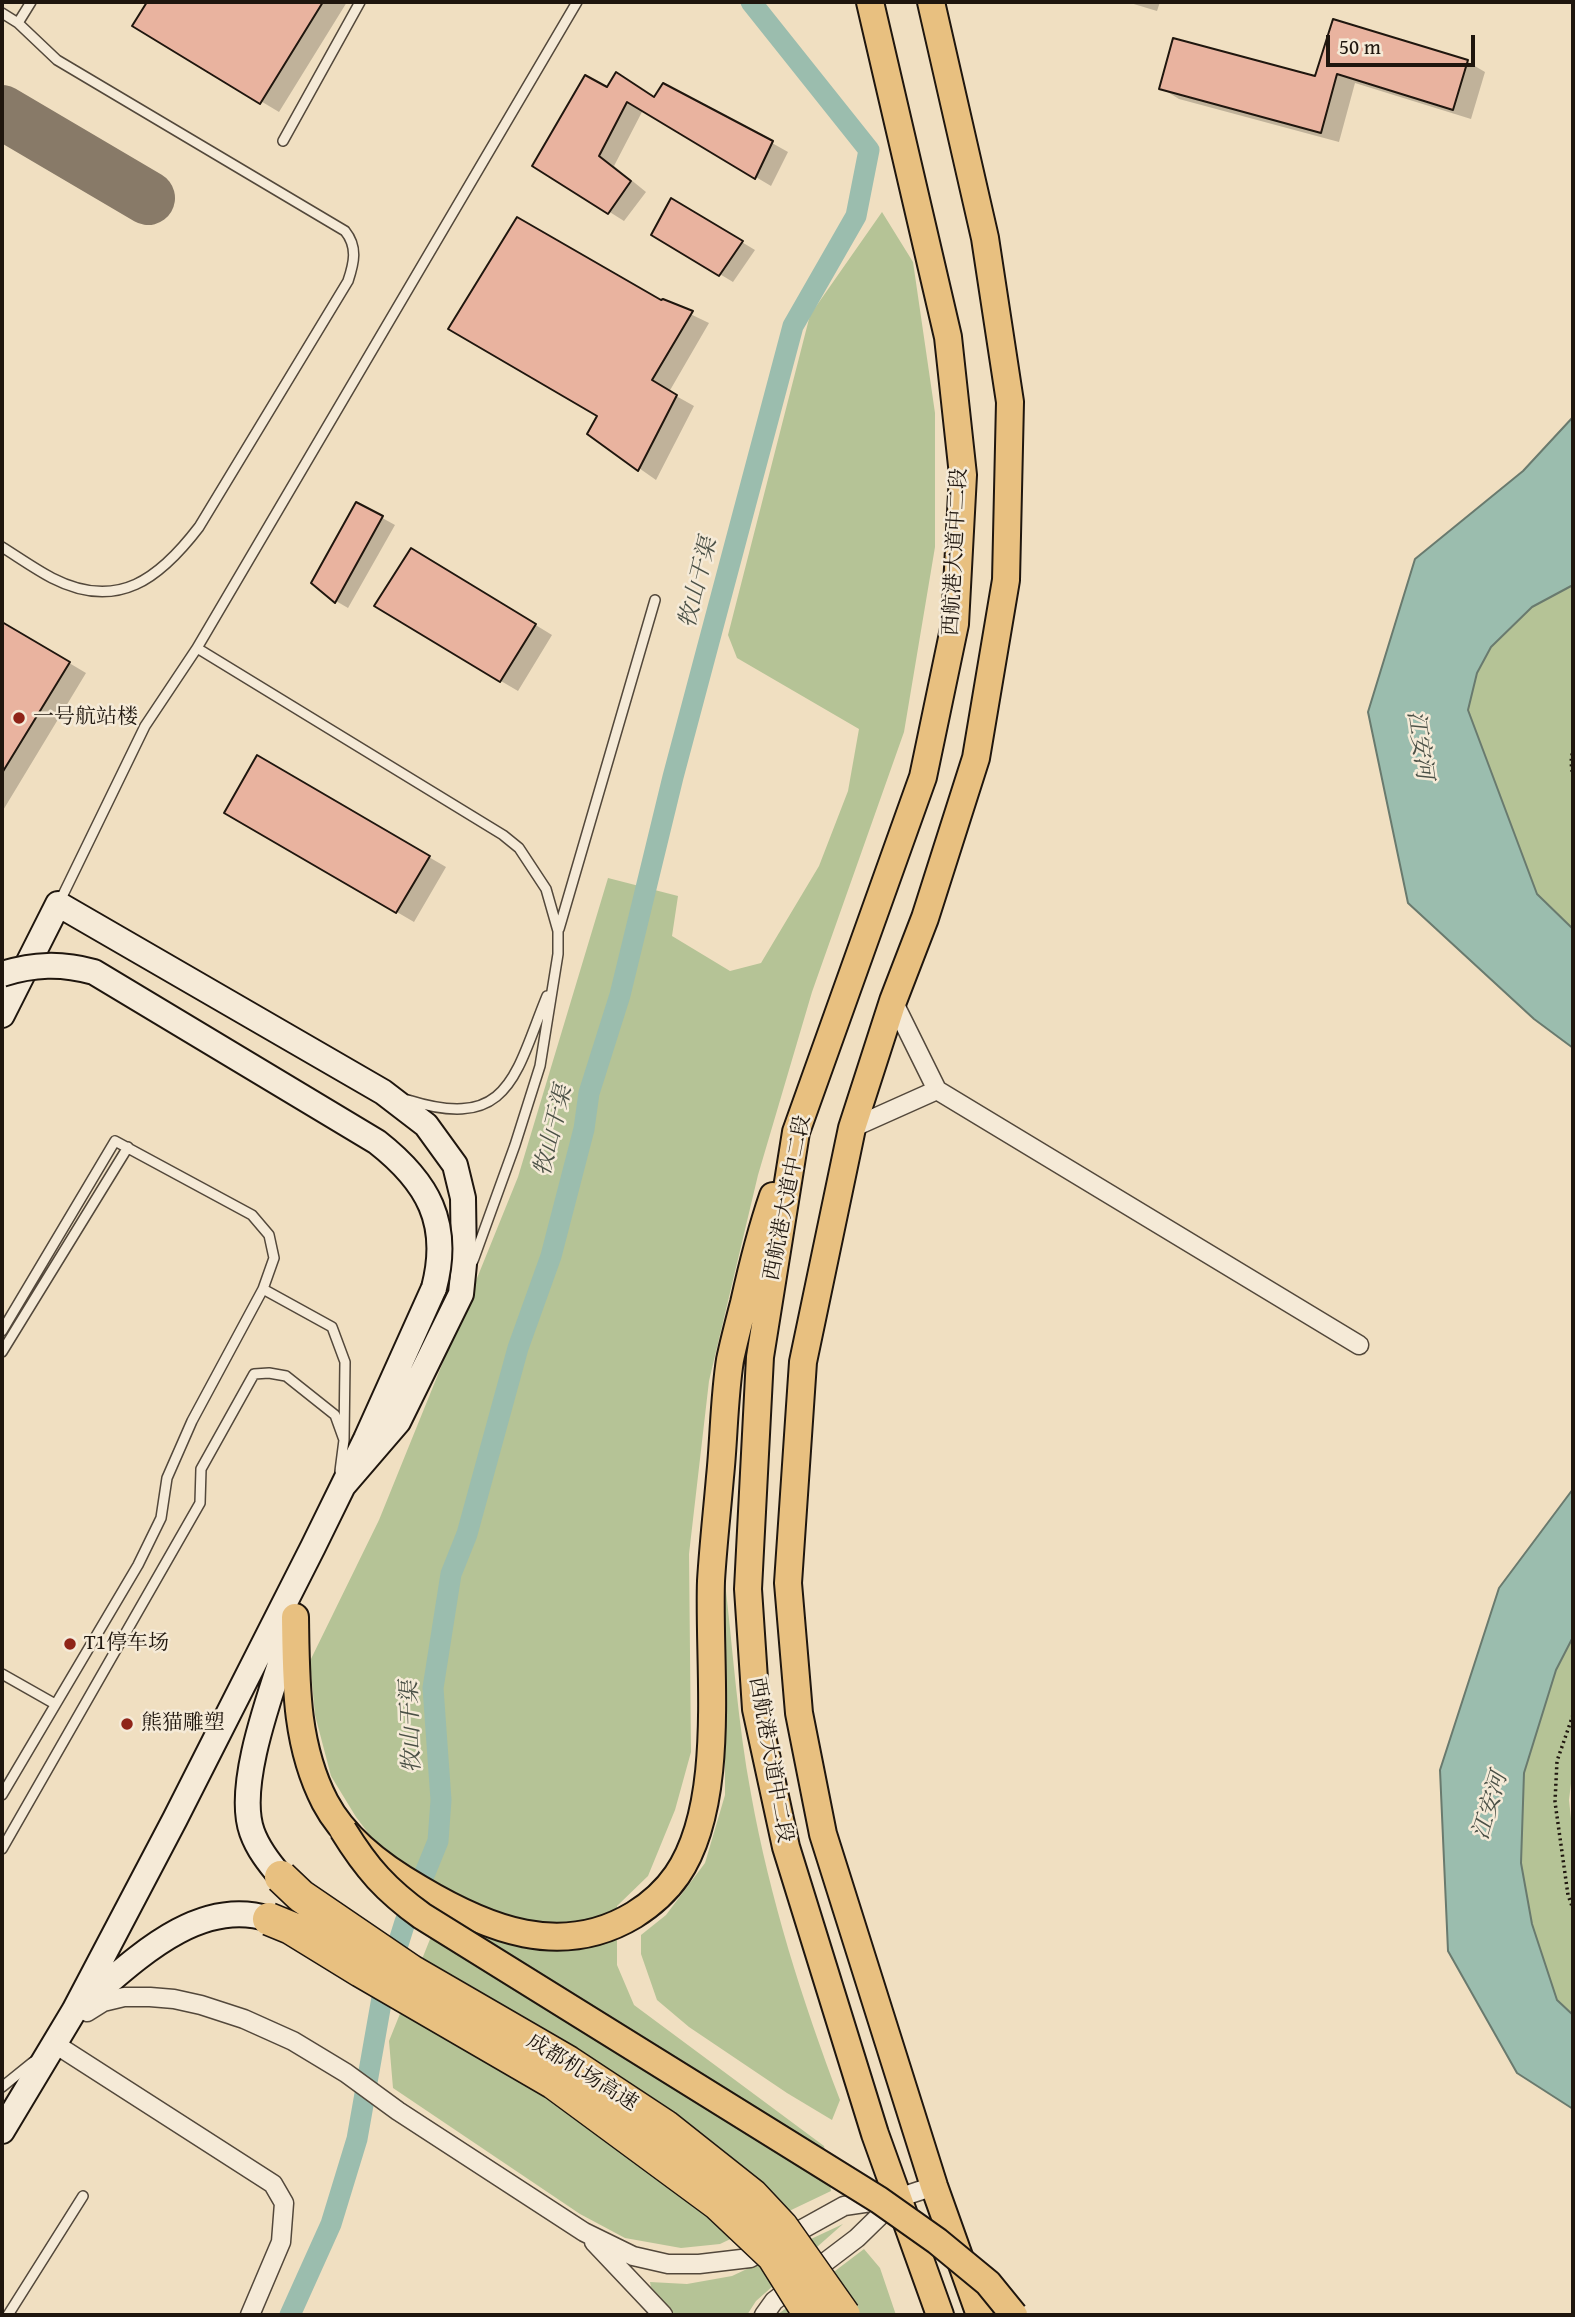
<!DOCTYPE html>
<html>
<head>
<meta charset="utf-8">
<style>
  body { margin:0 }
  #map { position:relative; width:1575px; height:2317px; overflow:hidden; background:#f0dfc1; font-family:"Gentium Book Plus",serif }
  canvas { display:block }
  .frame { position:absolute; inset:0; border:4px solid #1f160e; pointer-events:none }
  .scale { position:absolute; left:1326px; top:35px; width:149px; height:32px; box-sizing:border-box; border:4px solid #1f160e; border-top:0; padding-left:9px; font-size:21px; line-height:24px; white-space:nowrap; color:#1f160e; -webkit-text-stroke:5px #f5ead7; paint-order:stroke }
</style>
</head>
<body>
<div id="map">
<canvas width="1575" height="2317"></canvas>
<div class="frame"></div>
<div class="scale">50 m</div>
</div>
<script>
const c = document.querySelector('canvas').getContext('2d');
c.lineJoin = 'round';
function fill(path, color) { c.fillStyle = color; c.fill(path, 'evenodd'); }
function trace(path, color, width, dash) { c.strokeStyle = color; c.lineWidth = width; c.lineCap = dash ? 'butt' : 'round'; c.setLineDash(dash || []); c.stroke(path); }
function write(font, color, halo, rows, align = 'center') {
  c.font = font + ' "Gentium Book Plus","Noto Serif SC",serif'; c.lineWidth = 5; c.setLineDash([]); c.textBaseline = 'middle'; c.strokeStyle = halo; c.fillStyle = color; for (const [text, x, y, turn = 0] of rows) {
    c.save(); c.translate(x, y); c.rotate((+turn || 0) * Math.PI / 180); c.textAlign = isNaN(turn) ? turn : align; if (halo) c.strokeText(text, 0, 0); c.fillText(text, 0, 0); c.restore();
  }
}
fill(new Path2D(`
  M882,212L913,262L935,413V547L904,732L812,992L758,1175L709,1381L689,1554L691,1752L675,1810L648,1876L617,1906V1965L634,2005L824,2146L831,2191L720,2244L681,2248L625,2238L580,2214L393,2088L389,2041L447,1897L381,1850L356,1817L331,1776L315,1715L310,1661L379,1520L518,1177L608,878L678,896L672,936L730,971L761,963L819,866L848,791L859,729L737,658L728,635L810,315Z
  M1573,585V929L1537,894L1468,710L1477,673L1491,647L1532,607Z
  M725,1582C733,1652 738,1724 751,1794C770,1899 802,2000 840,2100L832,2120L787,2093L689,2027L657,2000L641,1954V1935L666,1915L705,1863L725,1795Z
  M1573,1637V1767L1569,1800L1573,1837V2015L1557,2001L1532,1924L1521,1863L1524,1773L1556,1670Z
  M843,2224L756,2301L747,2315H674L651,2287L650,2282L687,2284L732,2276Z
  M864,2249L880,2268L896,2315H777Z`), '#b5c396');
const water = new Path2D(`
  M1573,417V585L1532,607L1491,647L1477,673L1468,710L1537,894L1573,929V1048L1534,1019L1408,903L1368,712L1415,559L1523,471Z
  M1573,1489V1637L1556,1670L1524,1773L1521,1863L1532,1924L1557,2000L1573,2015V2109L1517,2073L1448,1951L1440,1770L1499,1588Z`);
fill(water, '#9bbdae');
trace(water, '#697a6e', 2);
fill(new Path2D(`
  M149,2H347L279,112L134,25Z
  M1127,2H1160L1157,11Z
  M1334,21L1468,62L1485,72L1471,119L1355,83L1339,142L1179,99L1161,88L1317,78Z
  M608,89L655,98L772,143L788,152L771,186L643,110L614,166L646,192L624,221L535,165Z
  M672,200L755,250L733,282L653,234Z
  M663,301L709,323L669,392L694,406L656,480L589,433Z
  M357,504L395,525L348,608L336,601Z
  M429,560L552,635L518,691L501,681Z
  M2,623L86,673L2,812Z
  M258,758L446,867L414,922L226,812Z`), '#0003');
trace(new Path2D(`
  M290,2315L331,2224L357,2139L383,1992L405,1922L438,1841L441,1800L433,1688L451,1574L467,1534L518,1348L551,1256L584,1129L589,1093L620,995L673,777L793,326L856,216L869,150L751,2`), '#9bbdae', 21);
trace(new Path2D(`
  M2,112L148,198`), '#887a68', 54);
const building = new Path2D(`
  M147,2H323L260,104L132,26Z
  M1333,19L1468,60L1453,110L1337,74L1321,133L1159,89L1173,38L1315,76Z
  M616,72L654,97L663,83L773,141L755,179L627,102L599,156L631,181L608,214L532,166L585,75L607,87Z
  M671,198L743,241L719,276L651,235Z
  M517,217L661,300L663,299L693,311L652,380L677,395L638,471L587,434L597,416L448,329Z
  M356,502L383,516L335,603L311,583Z
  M411,548L536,624L500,682L374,606Z
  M2,622L70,662L2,773Z
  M257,755L430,856L396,913L224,813Z`);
fill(building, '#e9b39f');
trace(building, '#1f160e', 2);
const lane = new Path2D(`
  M2,13L18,23L57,60L345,231C358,247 354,263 348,281L199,527C160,578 118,612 52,578C35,569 18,557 2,547
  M18,23L31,2
  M283,141L360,2
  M197,648L577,2
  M59,903L145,726L197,648L503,835L519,848L546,889L558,931V954L540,1066L515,1145L473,1261
  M559,929L655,600
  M408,1100C510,1132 515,1074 547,996
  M263,1289L332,1327L345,1362L344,1440L340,1471
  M2,1331L115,1141L252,1215L269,1235L274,1258L263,1289L192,1421L167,1478L161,1518L138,1565L2,1795
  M2,1352L128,1147
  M2,1674L55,1704
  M2,1849L200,1503L201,1469L254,1374L269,1373L286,1376L335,1415L344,1440
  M2,2087L33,2062
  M8,2315L83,2196`);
const street = new Path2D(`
  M893,1001L937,1090L1359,1345
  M852,1128L937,1090
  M87,2012L103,2002L124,1997H150L174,1999L201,2005L244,2019L293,2041L346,2073L398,2111L584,2232L633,2256L668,2264H699L750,2258L844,2206L898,2198L934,2186
  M55,2044L273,2184L284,2203L281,2242L250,2315
  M594,2242L663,2315
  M764,2315L774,2301L857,2238L895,2201`);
const secondary = new Path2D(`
  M2,1015L58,904L383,1092L426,1125L455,1165L463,1198L464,1264L461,1294L398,1422L343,1486
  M281,1877C269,1863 258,1849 252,1832C234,1782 277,1678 292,1627
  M83,2004C133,1962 197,1896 269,1919
  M2,2131L74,2011L175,1819L313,1547L366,1439L434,1288`);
const primary = new Path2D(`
  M870,2L948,337L963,475L955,624L923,777L796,1132L760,1357L748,1589L756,1709L786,1847L875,2134L940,2315
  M931,2L985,238L1010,402L1006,580L976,758L925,918L893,1001L852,1128L803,1362L788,1583L799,1713L823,1834L934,2186L980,2315
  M295,1617C296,1681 295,1744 325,1802C345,1840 383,1868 420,1889C487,1929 561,1959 634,1915C650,1905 666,1891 677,1875C727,1802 708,1668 711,1581C713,1547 717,1512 720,1477C724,1439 724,1398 730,1360C734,1341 739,1322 744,1303C752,1267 761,1231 773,1196`);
trace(lane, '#53483b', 12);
trace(street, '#53483b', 21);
trace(secondary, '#1f160e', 28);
trace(primary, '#1f160e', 30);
trace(new Path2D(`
  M1573,748L1571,762L1573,778
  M1573,1715L1557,1761L1555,1802L1568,1895L1573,1909`), '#1f160e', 3.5, [2, 3.5]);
trace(lane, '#f5ead7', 9);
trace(street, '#f5ead7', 18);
trace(secondary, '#f5ead7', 24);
trace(primary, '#e8c080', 26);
const secondaryBridge = new Path2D(`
  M2,974C34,964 61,963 94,972L377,1142C428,1182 451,1223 434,1288`);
const primaryBridge = new Path2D(`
  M343,1830C367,1869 386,1890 422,1916L879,2200L937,2241L988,2283L1014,2315`);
const highwayBridge = new Path2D(`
  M281,1877L301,1896L411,1971L568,2062L665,2126L752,2195L782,2227L844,2315
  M269,1919L291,1928L361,1971L554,2083L718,2204L773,2256L810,2315`);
trace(secondaryBridge, '#1f160e', 28, []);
trace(primaryBridge, '#1f160e', 30, []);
trace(highwayBridge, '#1f160e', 35, []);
trace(secondaryBridge, '#f5ead7', 24);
trace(primaryBridge, '#e8c080', 26);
trace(highwayBridge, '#e8c080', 32);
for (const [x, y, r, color] of [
  [19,718,7,"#8f2418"],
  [70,1644,7,"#8f2418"],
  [127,1724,7,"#8f2418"]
]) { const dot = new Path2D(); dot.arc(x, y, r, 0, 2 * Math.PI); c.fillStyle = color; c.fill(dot); trace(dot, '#f5ead7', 2.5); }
write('21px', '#1f160e', '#f5ead7', [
  ["西航港大道中二段",956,552,-87],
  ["西航港大道中二段",788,1198,-79],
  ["西航港大道中二段",770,1760,80],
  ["成都机场高速",582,2073,32]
]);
write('21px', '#1f160e', '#f5ead7', [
  ["一号航站楼",33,718],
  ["T1停车场",84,1644],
  ["熊猫雕塑",141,1724]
], 'left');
write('italic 23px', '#4a5046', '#f5ead7', [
  ["牧山干渠",699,583,-76],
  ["江安河",1419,745,82],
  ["牧山干渠",554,1131,-76],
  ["牧山干渠",412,1727,-92],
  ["江安河",1491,1806,-73]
]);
</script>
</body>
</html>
